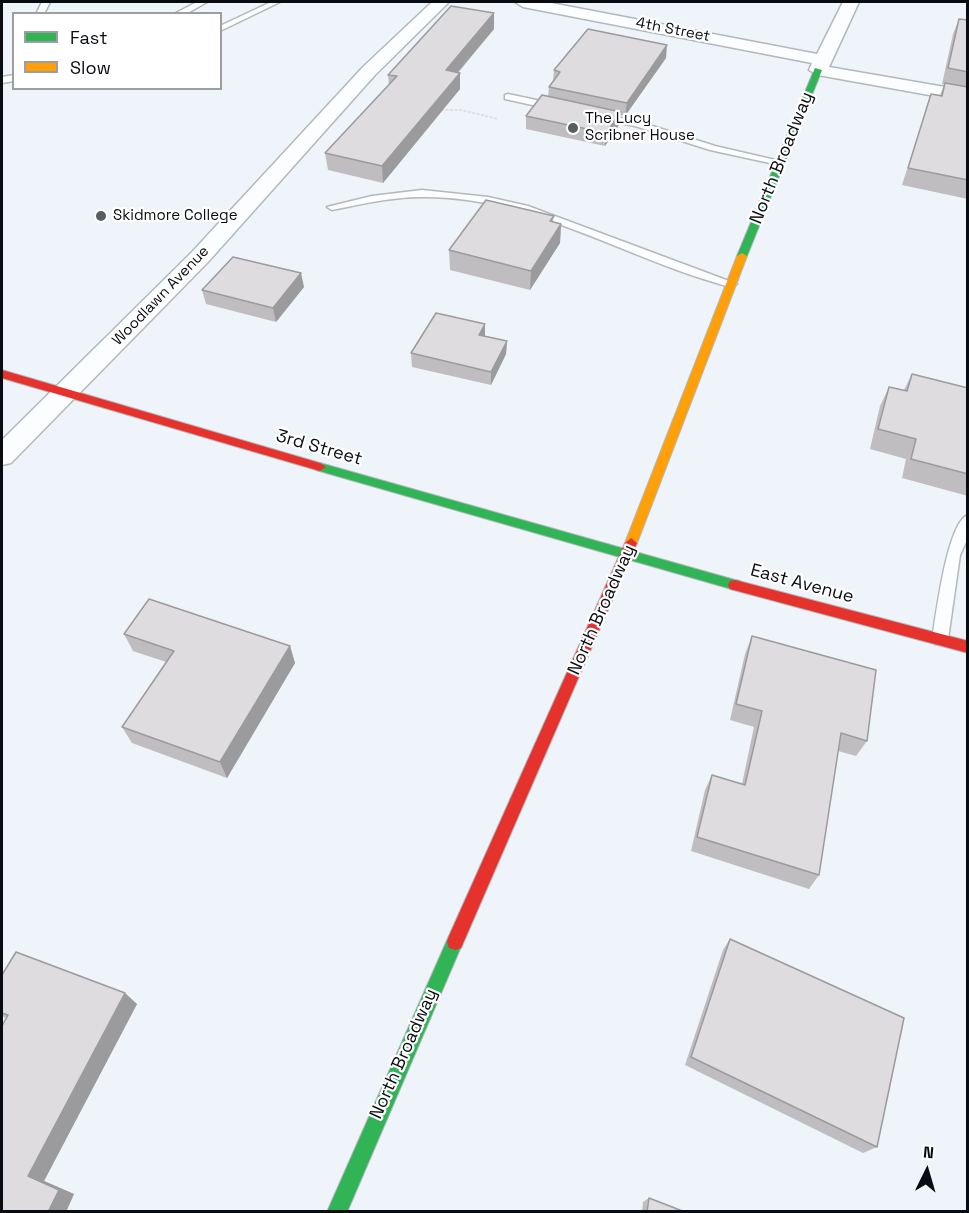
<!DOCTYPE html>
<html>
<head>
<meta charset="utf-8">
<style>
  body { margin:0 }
  #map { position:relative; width:969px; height:1213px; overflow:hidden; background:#eef4f9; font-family:"Space Grotesk",sans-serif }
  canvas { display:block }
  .frame { position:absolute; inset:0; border:3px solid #080c10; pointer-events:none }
  .legend { position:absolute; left:12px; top:12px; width:210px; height:78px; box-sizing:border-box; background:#fff; border:2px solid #9c9e9f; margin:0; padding:8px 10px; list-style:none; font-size:18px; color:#080c10 }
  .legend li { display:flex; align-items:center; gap:12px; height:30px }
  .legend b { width:30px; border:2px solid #9c9e9f }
  .north { position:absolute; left:897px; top:1141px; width:60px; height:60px; -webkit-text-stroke:4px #fff; paint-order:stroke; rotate:5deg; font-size:16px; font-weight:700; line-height:24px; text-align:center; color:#080c10 }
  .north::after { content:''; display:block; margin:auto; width:21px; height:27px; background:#080c10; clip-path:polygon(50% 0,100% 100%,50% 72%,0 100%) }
</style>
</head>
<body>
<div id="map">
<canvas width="969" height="1213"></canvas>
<div class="frame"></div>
<ul class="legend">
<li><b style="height:8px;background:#30b455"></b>Fast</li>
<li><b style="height:8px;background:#ff9f0a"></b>Slow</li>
</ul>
<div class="north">N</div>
</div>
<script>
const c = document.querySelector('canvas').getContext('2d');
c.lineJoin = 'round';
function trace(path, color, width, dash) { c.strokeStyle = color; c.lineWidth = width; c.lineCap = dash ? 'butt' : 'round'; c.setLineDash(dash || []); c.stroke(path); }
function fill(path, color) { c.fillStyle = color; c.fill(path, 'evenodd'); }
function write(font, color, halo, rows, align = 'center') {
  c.font = font + ' "Space Grotesk",sans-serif'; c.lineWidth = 4.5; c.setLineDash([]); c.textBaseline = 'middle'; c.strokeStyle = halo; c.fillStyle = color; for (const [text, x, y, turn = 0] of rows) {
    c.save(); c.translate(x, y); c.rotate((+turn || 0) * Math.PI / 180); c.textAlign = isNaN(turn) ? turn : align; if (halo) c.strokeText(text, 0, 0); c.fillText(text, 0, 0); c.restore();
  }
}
const lane = new Path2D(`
  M42,2H50L44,14H36Z
  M197,2H207L186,14H174Z
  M271,2H280L220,31V26Z
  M14,75V81L2,83V77Z
  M508,94L555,104L560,107L555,110L505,99V95Z
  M602,114L640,122L715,146L784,162L779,165L710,150L635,126L599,119V115Z
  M422,190L488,197L528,206L737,284L731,287C627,260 533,196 422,197C392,197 362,204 332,210L327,207L372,196Z
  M968,515V538L960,555L948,639L945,644H935L932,639C936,617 947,522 968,515Z`);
const street = new Path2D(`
  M432,2H449L375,75L208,262L11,463L2,465V440L192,252L363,67Z
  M515,2H546L817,54L843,2H859L829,67L968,91V102L818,75L809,70L812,63L523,7Z`);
const fast = new Path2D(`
  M815,68L822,70L747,256L742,259L738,258L737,256Z
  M320,463L735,580L740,581L742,585L740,589L735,590L316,470L314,467Z
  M455,934L461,936L463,942L347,1212H327L449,936Z`);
const slow = new Path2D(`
  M742,253L747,256L637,543L631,548L626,547L625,543L737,256Z`);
const jam = new Path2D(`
  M2,370L320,463L326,467L320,471L2,378Z
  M631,538L637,543L461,948L455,950L449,948L447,942L449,936L625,543Z
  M735,580L968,641V653L730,589L728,585L730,581Z`);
trace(lane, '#b3b8bc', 3);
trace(street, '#b3b8bc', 3);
trace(fast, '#b3b8bc', 2);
trace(slow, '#b3b8bc', 2);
trace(jam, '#b3b8bc', 2);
trace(new Path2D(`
  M441,110H461L498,119`), '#dee0e1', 2, [3, 1.5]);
fill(lane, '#fcfdfe');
fill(street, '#fcfdfe');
fill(fast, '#30b455');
fill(slow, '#ff9f0a');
fill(jam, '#e5322d');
fill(new Path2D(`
  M959,19L968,20V199L902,185L931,94L940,95L944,85L942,84L953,34Z
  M494,29L458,73L460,89L383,183L328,170L325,153L389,86L388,75Z
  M666,58L625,116L620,115L619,125L605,146L526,129V116L548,97L549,87L553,81L554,70Z
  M554,216L553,222L561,224L560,243L530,290L450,270L449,250Z
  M304,287L276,322L206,304L202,290Z
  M485,336L507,341L506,354L491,385L412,367L411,353Z
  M912,374L968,388V496L902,478L906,459L870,449L880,406L889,387L904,390Z
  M124,634L290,646L295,663L227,778L132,743L122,727L166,662L133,651Z
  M752,636L867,741L856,756L838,751L819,875L809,889L691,851L705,790L712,775L742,784L754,727L730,720L745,654Z
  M730,939L877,1147L863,1153L685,1065L723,950Z
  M2,975L137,1004L44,1181L74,1194L66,1212H2L6,1018L2,1016Z
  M649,1198L685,1212H642L643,1202Z`), '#bfbdc0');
fill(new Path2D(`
  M494,13V29L446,86V70Z
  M667,45L666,58L625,116L627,103Z
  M460,73V89L383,183L382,166Z
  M621,112L619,125L605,146L606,133Z
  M561,224L560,243L530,290L531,271Z
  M301,273L304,287L276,322L273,308Z
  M485,324V338L479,335Z
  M507,341L506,354L491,385V372Z
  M290,646L295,663L227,778L220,762Z
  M125,993L137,1004L44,1181L74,1194L66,1212H48L28,1176Z`), '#9b9a9c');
const building = new Path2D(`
  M451,6L494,13L446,70L460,73L382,166L325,153L397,76L388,75Z
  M959,19L968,20V72L948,68Z
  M588,29L667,45L627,103L549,87L560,72L554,70Z
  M945,83L968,87V180L908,168L931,94L942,96Z
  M542,95L621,112L606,133L526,116Z
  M486,200L554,216L550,221L561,224L531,271L449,250Z
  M233,257L301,273L273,308L202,290Z
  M436,313L485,324L479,335L507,341L491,372L411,353Z
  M912,374L968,388V474L911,459L916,439L878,429L889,387L907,391Z
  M149,599L290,646L220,762L122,727L174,651L124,634Z
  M752,636L876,670L867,741L841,733L819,875L697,837L712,775L745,785L762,711L736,704Z
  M730,939L904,1018L877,1147L691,1057Z
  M16,952L125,993L28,1176L59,1190L48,1212H2V1026L8,1015L2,1013V975Z
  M649,1198L685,1212H647Z`);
fill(building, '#dedcdf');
trace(building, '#9b9a9c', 1.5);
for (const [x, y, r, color] of [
  [573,128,6,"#585d62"],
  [101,216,6,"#585d62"]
]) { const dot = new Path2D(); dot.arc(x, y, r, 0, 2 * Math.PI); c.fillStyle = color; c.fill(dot); trace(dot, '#fff', 2); }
write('15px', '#080c10', '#fff', [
  ["4th Street",673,30,11],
  ["Woodlawn Avenue",161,296,-46]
]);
write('15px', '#080c10', '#fff', [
  ["The Lucy",585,119],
  ["Scribner House",585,136],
  ["Skidmore College",113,216]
], 'left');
write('18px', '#080c10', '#fff', [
  ["North Broadway",782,158,-68],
  ["3rd Street",319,448,16],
  ["East Avenue",802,584,15],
  ["North Broadway",602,610,-66],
  ["North Broadway",404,1054,-66]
]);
</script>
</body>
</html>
